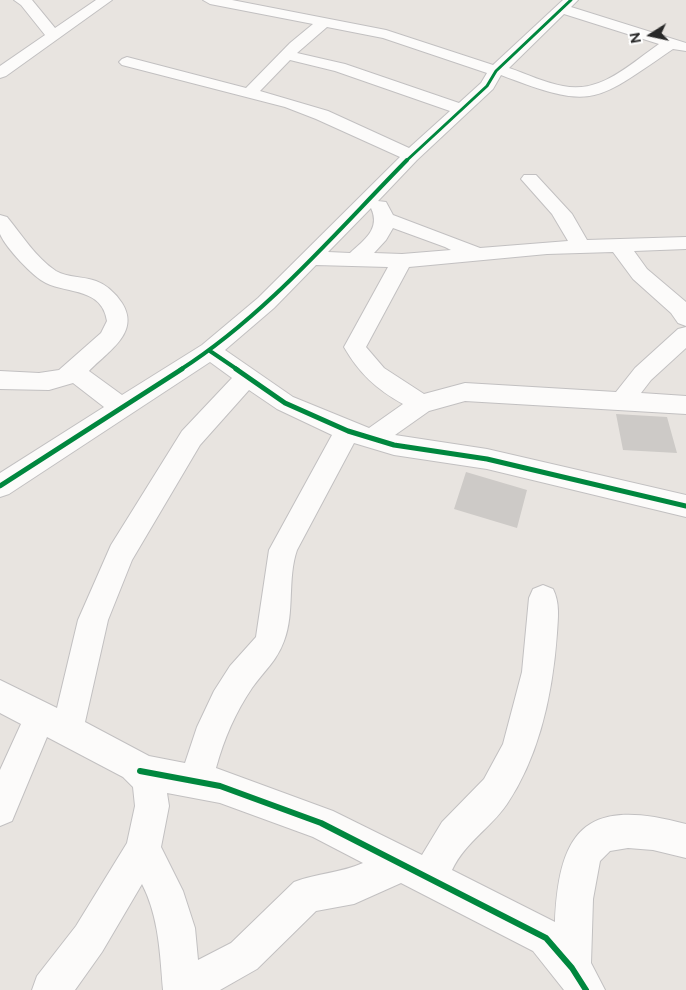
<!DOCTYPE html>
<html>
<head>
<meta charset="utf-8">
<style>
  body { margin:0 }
  #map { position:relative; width:686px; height:990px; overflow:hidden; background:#e8e4e0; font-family:Figtree,sans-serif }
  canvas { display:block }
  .north { position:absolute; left:626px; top:10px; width:50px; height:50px; -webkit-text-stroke:4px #fff; paint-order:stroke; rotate:260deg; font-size:14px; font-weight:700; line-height:20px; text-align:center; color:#292929 }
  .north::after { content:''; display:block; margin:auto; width:18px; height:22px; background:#292929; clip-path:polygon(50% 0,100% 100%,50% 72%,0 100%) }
</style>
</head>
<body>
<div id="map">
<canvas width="686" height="990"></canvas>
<div class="north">N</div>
</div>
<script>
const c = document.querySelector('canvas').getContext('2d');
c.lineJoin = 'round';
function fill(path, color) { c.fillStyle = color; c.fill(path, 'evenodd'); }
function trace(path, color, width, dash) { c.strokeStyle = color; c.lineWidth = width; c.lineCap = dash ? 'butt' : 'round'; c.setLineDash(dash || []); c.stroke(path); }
fill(new Path2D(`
  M616,414L667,417L677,453L623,450Z
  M466,472L527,490L517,528L454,509Z`), '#cdcac7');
const minor = new Path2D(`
  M14,0H32L55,28L96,0H112L6,76L0,78V66L45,35L21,5Z
  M203,0H232L386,30L493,65L563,0H578L571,7L686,43V51L673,49C595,102 594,111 501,75L493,89L417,160L378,201L386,202L393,215L480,248L568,241L552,214L521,179L524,175H536L572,214L587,240L686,237V249L634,251L647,269L686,302V326L678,323L671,313L633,279L613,252L547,254L409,267L366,347L384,368L424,394L465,383L616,392L635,368L678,329L686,327V348L651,380L641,393L686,396V414L465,401L429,411L395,435L487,449L686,495V517L487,469L394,455L354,443L297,550C287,579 295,612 284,641C277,661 263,672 252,688C235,713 224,739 216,768L333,811L422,855L442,822L484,779L503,744L522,672L529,598L533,589L543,585L553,589C560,603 558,618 557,633C553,691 540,755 507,804C490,829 466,841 452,870L555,922C559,825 590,798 686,824V858L653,850L628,848L610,851L600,861L593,899L591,963L605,990H564L533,951L401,883L354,904L316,911L257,969L220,990H163C160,954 159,917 142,884L102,952L75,990H32L37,976L76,926L127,843L135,806L133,787L123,777L47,737L12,821L0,826V770L21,724L0,713V680L57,708L78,620L111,545L182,431L232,378L210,362L9,494L0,497V473L104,407L73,383L49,390L0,389V371L39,373L59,370L101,333L107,321C102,288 69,294 46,283C33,277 6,248 0,234C0,229 0,221 0,215L7,217C22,235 36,258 56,271C68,278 83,276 96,281C107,285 116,294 122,303C141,333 107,352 89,371L122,395L202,345L258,298L400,157L316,119L285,107L122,65L119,62L122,59L127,57L246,88L290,43L313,24L210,4ZM564,14L659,44C630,64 601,94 563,86C545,83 527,74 509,68ZM327,27L383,38L487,73L481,83L459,103L345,64L297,53ZM290,60L335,71L450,111L409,148L328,111L260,91ZM371,208C381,229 364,240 350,253L328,252ZM393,228L445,247L451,250L402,254L374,253L386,240ZM316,265L388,267L344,347C359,373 376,389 403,404L369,428L293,397L225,350L274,308ZM249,390L277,409L332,435L269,550L256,637L230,666L214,691L197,727L185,763L149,756L85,722L108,620L132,560L200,445ZM167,793L220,803L313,837L363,863C341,873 317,873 294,882L231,943L198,960L195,928L183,891L161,847L169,806Z`);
trace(minor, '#c2c0c1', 2);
fill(minor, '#fcfbfa');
trace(new Path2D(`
  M405,162L487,86L496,71L571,0`), '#00873e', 3);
trace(new Path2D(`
  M210,351L238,370
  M180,370C266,315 335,233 407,160`), '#00873e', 4);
trace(new Path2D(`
  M236,369L285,403L348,431L394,445L487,459L686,506
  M0,486L182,369`), '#00873e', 5);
trace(new Path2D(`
  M140,771L220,786L321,823L546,938L572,968L586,990`), '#00873e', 6);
</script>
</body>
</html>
